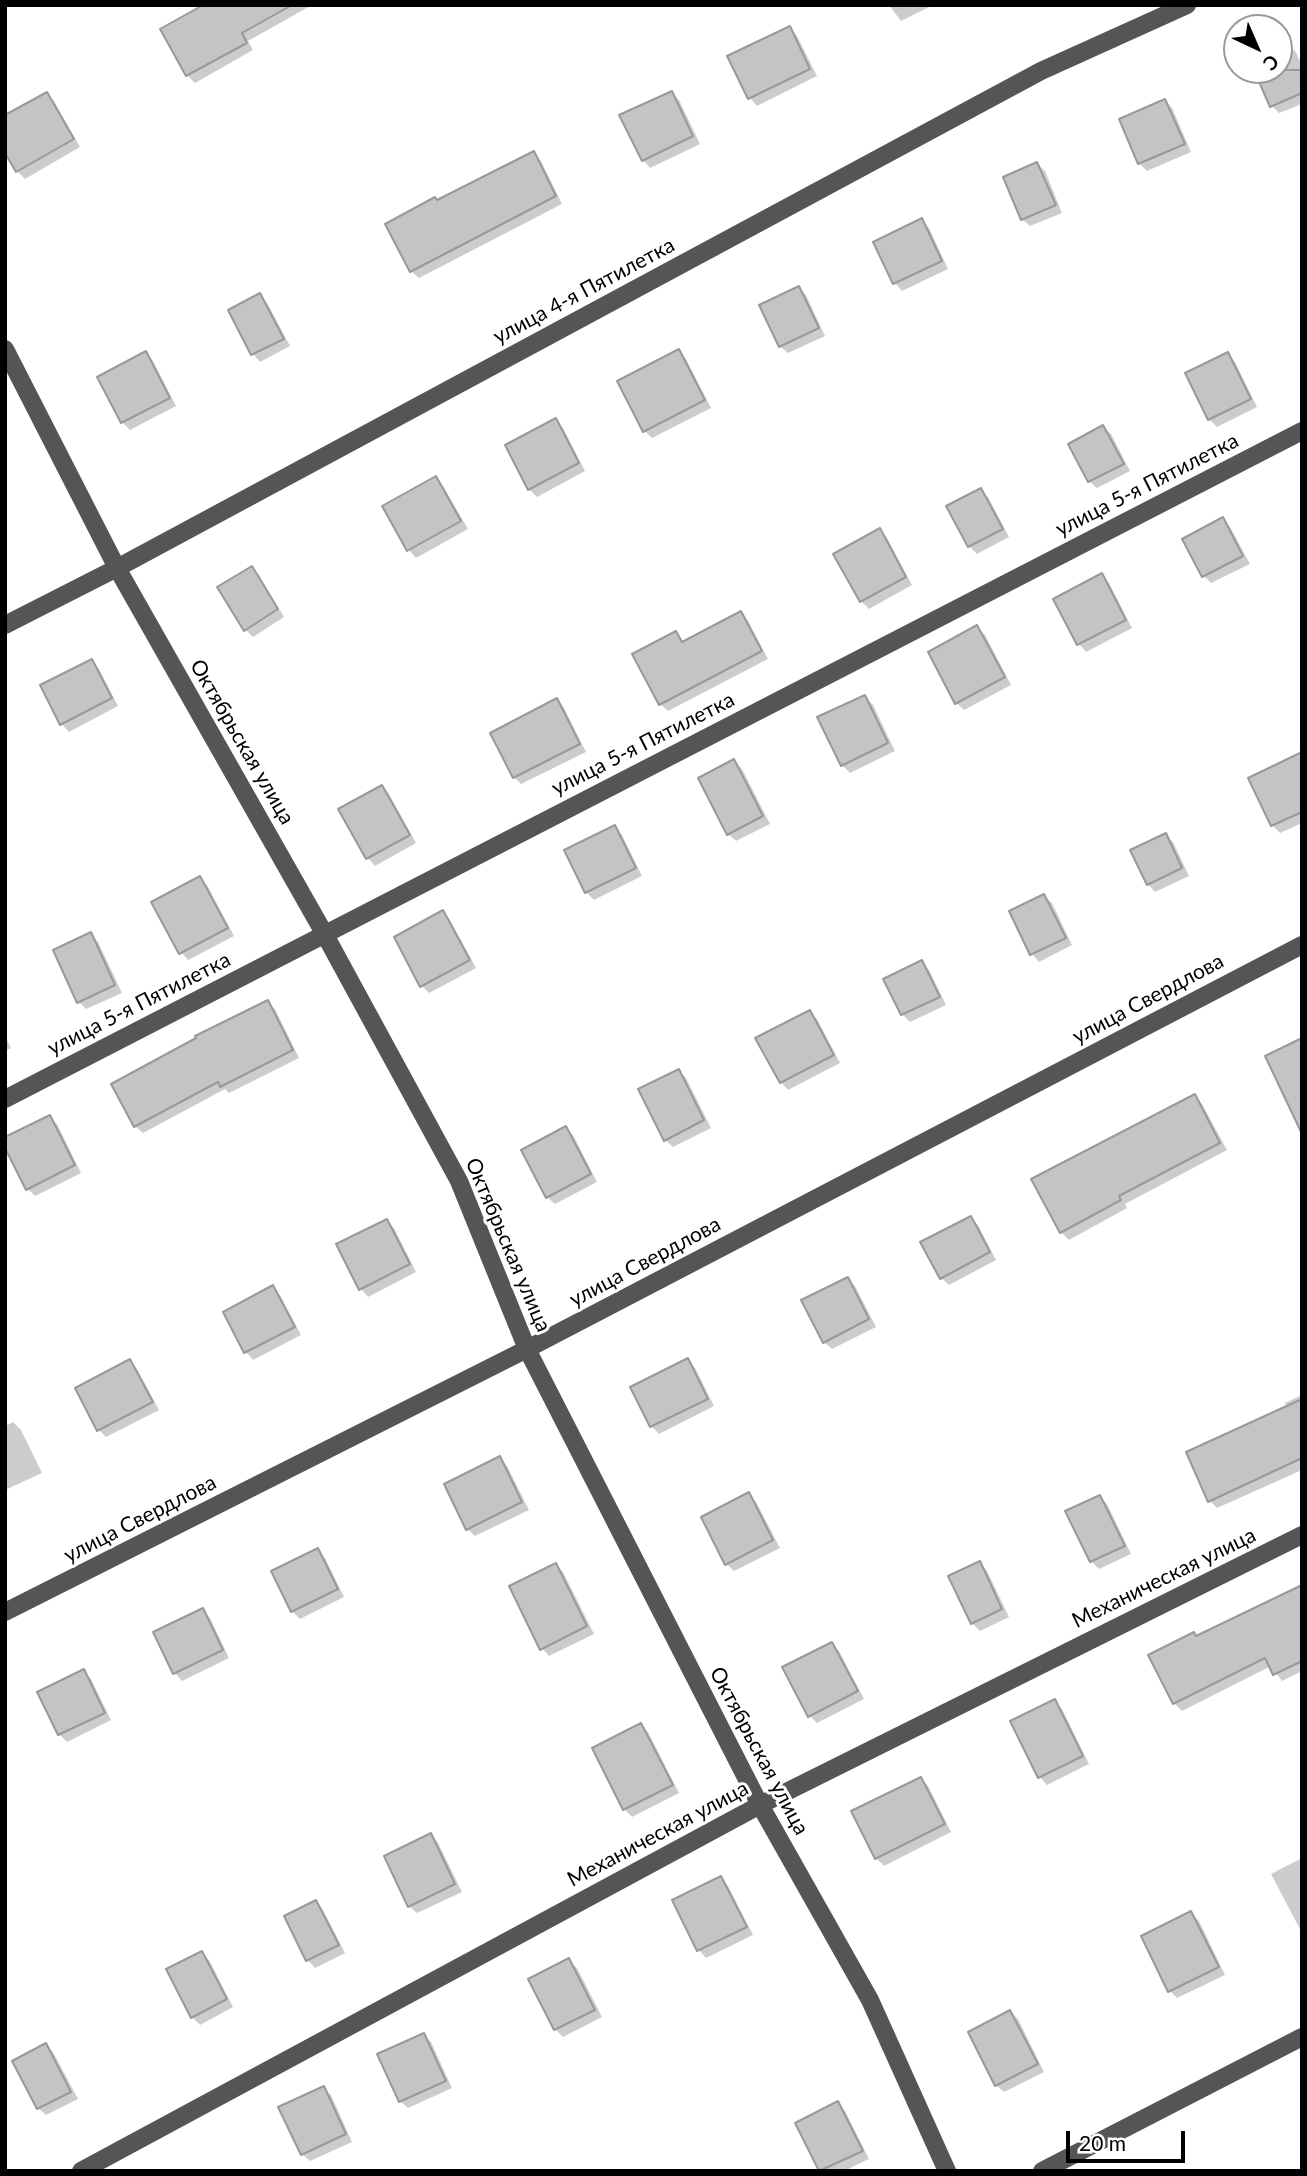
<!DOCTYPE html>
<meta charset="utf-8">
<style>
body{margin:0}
#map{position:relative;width:1307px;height:2176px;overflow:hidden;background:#fff;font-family:Lato,sans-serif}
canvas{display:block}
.frame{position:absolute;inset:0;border:7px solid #000;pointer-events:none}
.north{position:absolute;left:1223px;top:14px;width:70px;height:70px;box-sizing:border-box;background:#fff;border:2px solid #999;border-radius:50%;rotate:136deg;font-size:19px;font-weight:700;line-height:28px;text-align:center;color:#000}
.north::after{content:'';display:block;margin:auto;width:24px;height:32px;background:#000;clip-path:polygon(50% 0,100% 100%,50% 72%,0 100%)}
.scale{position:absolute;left:1066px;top:2131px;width:119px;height:32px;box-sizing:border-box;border:4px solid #000;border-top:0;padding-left:9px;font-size:21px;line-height:24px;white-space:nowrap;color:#000;-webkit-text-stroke:5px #fff;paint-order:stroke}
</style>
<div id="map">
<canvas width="1307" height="2176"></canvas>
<div class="frame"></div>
<div class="north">С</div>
<div class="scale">20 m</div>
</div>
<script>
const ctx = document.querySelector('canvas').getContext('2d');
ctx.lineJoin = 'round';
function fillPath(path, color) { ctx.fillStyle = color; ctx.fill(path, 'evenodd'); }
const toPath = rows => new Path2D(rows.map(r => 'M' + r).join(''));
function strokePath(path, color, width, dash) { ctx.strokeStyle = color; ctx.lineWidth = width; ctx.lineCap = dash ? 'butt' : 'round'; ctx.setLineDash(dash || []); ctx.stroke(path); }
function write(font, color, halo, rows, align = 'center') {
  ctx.font = font + ' Lato,sans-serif'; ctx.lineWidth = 6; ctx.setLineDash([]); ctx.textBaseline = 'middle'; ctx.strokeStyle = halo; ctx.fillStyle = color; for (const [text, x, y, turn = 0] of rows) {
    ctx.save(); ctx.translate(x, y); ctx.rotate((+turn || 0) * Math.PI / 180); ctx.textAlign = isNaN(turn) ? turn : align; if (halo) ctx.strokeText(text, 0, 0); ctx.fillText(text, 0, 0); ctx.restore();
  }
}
const shadow = toPath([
 [206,5,312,5,248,41,253,50,195,83,187,75],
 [889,5,933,5,901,21],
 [790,28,797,36,817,76,757,106,750,98,729,57],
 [1288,45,1296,52,1302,66,1302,104,1279,113,1272,106,1256,70,1279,70,1279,49],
 [671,93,679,100,700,144,650,168,643,160],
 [47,94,54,101,80,147,25,179,17,171],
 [1165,101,1172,108,1191,152,1147,171,1139,163],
 [534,153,541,161,562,204,419,278,411,271,438,202],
 [1037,164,1045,171,1062,213,1030,226,1022,219],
 [921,220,929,228,948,269,902,291,895,283],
 [798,288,806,295,825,336,788,353,780,346],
 [260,296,267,303,290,346,260,362,253,354,230,311],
 [679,351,686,359,711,408,652,438,645,431],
 [146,353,153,361,176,406,130,430,122,422],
 [1227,354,1235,362,1257,407,1217,427,1209,419],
 [555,421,563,428,585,471,537,497,529,489],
 [1103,427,1111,434,1130,471,1097,488,1089,481],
 [436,478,443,486,468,529,416,558,409,550,385,507],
 [981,490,988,497,1009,537,977,554,969,546],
 [1223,520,1230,527,1250,564,1211,583,1204,576],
 [880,530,887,538,912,585,869,609,861,601],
 [252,568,259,575,284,617,253,637,245,629],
 [1101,576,1109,583,1132,628,1086,652,1079,644,1055,600],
 [741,613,748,621,768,659,668,711,660,704,676,633,685,643],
 [977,627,985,635,1011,685,964,710,957,703],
 [91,661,99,669,118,706,69,732,62,724,42,686],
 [865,697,873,705,895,751,850,773,842,765],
 [557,700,564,708,586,752,521,784,514,777],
 [1302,754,1302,823,1280,833,1272,825,1250,779],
 [734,761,742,769,770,824,736,841,728,834],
 [381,787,389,794,416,843,375,866,368,858,340,810],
 [614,827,622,835,642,876,594,900,586,892],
 [1165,835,1173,842,1189,876,1155,892,1148,884],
 [200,878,207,885,234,936,188,960,181,952],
 [1044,896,1052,903,1072,945,1039,962,1032,954],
 [443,912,450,920,476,968,429,993,422,986],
 [90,935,98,942,122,993,86,1009,79,1002],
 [922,963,929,970,946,1005,910,1022,902,1014],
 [267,1002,275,1009,299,1058,229,1093,225,1089,143,1133,135,1126],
 [810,1012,817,1019,840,1063,788,1090,781,1082],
 [5,1036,11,1048,5,1051],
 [679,1071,686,1078,711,1128,673,1147,665,1140],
 [1195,1096,1202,1104,1227,1150,1125,1204,1127,1208,1069,1240,1061,1232],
 [49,1117,57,1124,81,1173,35,1196,28,1189],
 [565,1128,573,1135,597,1182,555,1204,547,1197],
 [970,1218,978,1225,996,1260,949,1285,941,1278],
 [386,1221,394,1228,416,1272,368,1297,361,1289],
 [847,1279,855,1286,876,1327,832,1349,824,1342],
 [273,1288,280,1295,301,1335,253,1360,246,1352,225,1313],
 [688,1360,695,1368,714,1406,659,1434,651,1426],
 [130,1361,137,1369,159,1410,106,1437,99,1430],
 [1302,1395,1302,1470,1217,1508,1210,1501,1287,1408,1285,1403],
 [13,1422,21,1430,42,1473,5,1490,5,1426],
 [500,1458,507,1466,529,1510,475,1536,467,1529],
 [748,1494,756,1502,780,1548,734,1571,727,1564],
 [1100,1497,1107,1504,1131,1554,1099,1569,1091,1561],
 [318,1551,325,1558,344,1597,300,1619,292,1611],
 [980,1563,987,1571,1009,1617,980,1631,972,1623],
 [556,1565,563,1572,594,1634,549,1656,542,1648],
 [1302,1587,1302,1671,1282,1681,1271,1666,1182,1711,1174,1703,1197,1638],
 [203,1610,210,1618,229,1658,182,1681,175,1673,156,1633],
 [831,1644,839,1651,864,1699,817,1723,810,1716],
 [84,1671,91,1679,111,1720,67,1742,59,1734],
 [1054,1701,1062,1709,1089,1764,1047,1785,1040,1777,1012,1722],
 [641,1725,648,1732,679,1793,632,1817,624,1809],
 [921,1779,928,1786,951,1832,884,1866,876,1858],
 [431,1835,438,1843,462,1892,417,1913,409,1906],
 [1302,1858,1302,1933,1271,1874],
 [721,1878,728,1886,753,1935,706,1958,699,1950,675,1901],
 [316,1902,323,1910,345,1953,315,1968,308,1960],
 [1191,1913,1199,1921,1225,1975,1177,1998,1170,1991],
 [202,1953,209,1960,233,2007,200,2025,192,2017],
 [569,1961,577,1968,602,2017,563,2037,555,2029],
 [1010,2012,1018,2019,1044,2072,1004,2092,996,2085],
 [424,2035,431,2042,452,2088,408,2108,400,2101],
 [46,2045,53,2052,78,2099,46,2115,38,2108],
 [323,2088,331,2095,352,2142,310,2161,302,2154],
 [838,2103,845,2111,869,2159,844,2171,820,2171,797,2123]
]);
const building = toPath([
 [203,5,292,5,242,33,247,43,186,76,160,29,203,5],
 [790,26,810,69,748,99,727,56,790,26],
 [1254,70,1302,70,1302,93,1270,107,1254,70],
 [672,91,693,136,642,161,619,115,672,91],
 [47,92,74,139,16,172,5,153,5,115,47,92],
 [1165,99,1185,144,1138,164,1119,119,1165,99],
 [534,151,556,196,410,272,385,224,435,197,437,200,534,151],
 [1037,162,1056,205,1021,220,1003,177,1037,162],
 [922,218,942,261,893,284,873,242,922,218],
 [799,286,819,328,779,347,759,305,799,286],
 [260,293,284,339,251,355,228,310,260,293],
 [679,349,705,400,643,432,617,381,679,349],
 [146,351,170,398,121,423,97,377,146,351],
 [1228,352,1251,399,1208,420,1185,373,1228,352],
 [556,418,579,463,528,490,505,445,556,418],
 [1103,425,1124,464,1088,482,1068,444,1103,425],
 [436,476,461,521,407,551,382,506,436,476],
 [981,488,1003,529,968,547,946,506,981,488],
 [1223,517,1243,556,1202,577,1182,539,1223,517],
 [880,528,906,577,860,602,833,554,880,528],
 [252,566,278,609,244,631,217,587,252,566],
 [1102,573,1126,620,1077,645,1053,599,1102,573],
 [741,611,762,651,659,705,632,654,676,631,682,642,741,611],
 [977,625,1005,677,955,704,928,652,977,625],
 [92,659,112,698,60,725,40,685,92,659],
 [865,695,888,743,841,766,817,717,865,695],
 [557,698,580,744,513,778,490,733,557,698],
 [1302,752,1302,812,1271,826,1248,778,1302,752],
 [734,759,763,816,727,835,698,778,734,759],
 [382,785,410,835,366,859,338,809,382,785],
 [615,825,636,868,585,893,564,850,615,825],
 [1166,833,1182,868,1147,885,1130,850,1166,833],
 [200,876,228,928,179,954,151,902,200,876],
 [1044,894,1066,938,1030,955,1009,911,1044,894],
 [443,910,470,960,420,987,394,937,443,910],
 [91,932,115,985,77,1003,53,950,91,932],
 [922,960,940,997,901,1015,883,979,922,960],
 [268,1000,293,1050,220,1087,218,1082,134,1127,111,1084,196,1038,195,1036,268,1000],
 [810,1010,834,1055,780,1083,755,1038,810,1010],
 [1302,1038,1302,1134,1265,1056,1302,1038],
 [679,1069,704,1120,664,1141,638,1089,679,1069],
 [1195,1094,1220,1143,1119,1196,1121,1200,1060,1233,1031,1179,1195,1094],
 [50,1115,75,1165,26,1190,5,1148,5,1137,50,1115],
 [566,1126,591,1174,546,1198,521,1150,566,1126],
 [971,1216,990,1252,940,1279,920,1242,971,1216],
 [387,1219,410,1264,359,1290,336,1244,387,1219],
 [848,1277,869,1319,823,1343,801,1300,848,1277],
 [273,1285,295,1327,244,1353,223,1312,273,1285],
 [688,1358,708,1399,650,1427,630,1387,688,1358],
 [130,1359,153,1402,97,1431,75,1388,130,1359],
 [1302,1399,1302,1458,1208,1502,1186,1452,1302,1399],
 [500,1456,522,1502,466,1530,444,1484,500,1456],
 [749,1492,773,1540,725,1565,701,1517,749,1492],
 [1100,1495,1125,1546,1090,1562,1065,1511,1100,1495],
 [318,1548,338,1589,291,1612,271,1571,318,1548],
 [980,1561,1002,1609,971,1624,948,1576,980,1561],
 [556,1563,587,1626,540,1650,509,1586,556,1563],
 [1302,1585,1302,1661,1273,1675,1265,1658,1173,1704,1148,1655,1194,1632,1196,1636,1302,1585],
 [203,1608,223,1650,173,1674,153,1632,203,1608],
 [832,1642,858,1691,808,1717,782,1667,832,1642],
 [84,1669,105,1713,58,1735,37,1692,84,1669],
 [1055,1699,1083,1756,1038,1778,1010,1721,1055,1699],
 [641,1723,673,1785,623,1810,592,1748,641,1723],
 [921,1777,945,1824,875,1859,851,1811,921,1777],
 [431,1833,455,1884,408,1907,384,1856,431,1833],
 [721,1876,747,1927,697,1951,672,1900,721,1876],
 [316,1900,339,1945,306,1961,284,1916,316,1900],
 [1191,1911,1219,1967,1168,1992,1141,1936,1191,1911],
 [202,1951,227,1999,191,2018,166,1969,202,1951],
 [569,1958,595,2010,554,2030,528,1979,569,1958],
 [1010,2010,1038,2064,995,2086,968,2032,1010,2010],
 [424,2033,446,2081,399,2102,377,2054,424,2033],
 [46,2043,71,2092,37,2109,12,2061,46,2043],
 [324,2086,346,2134,301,2155,278,2107,324,2086],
 [838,2101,863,2151,819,2171,795,2123,838,2101]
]);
const minor = toPath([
 [5,349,117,568,324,933,459,1181,527,1349,760,1805,870,2000,947,2171],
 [5,625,117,568,1041,71,1187,5],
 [5,1099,1302,431],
 [5,1612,527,1349,1302,945],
 [81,2171,760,1805,1302,1535],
 [1042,2171,1302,2037]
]);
const streetNames = [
 ["улица 4-я Пятилетка",584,291,-28],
 ["улица 5-я Пятилетка",1147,485,-27],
 ["Октябрьская улица",242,742,60],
 ["улица 5-я Пятилетка",643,744,-27],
 ["улица Свердлова",1148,999,-28],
 ["улица 5-я Пятилетка",139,1004,-27],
 ["Октябрьская улица",508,1245,67],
 ["улица Свердлова",645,1262,-28],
 ["улица Свердлова",140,1519,-27],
 ["Механическая улица",1164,1578,-26],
 ["Октябрьская улица",759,1751,62],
 ["Механическая улица",658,1834,-28]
];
fillPath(shadow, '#0003');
fillPath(building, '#c4c4c4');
strokePath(building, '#999', 2);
strokePath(minor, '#555', 18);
write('21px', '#000', '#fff', streetNames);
</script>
